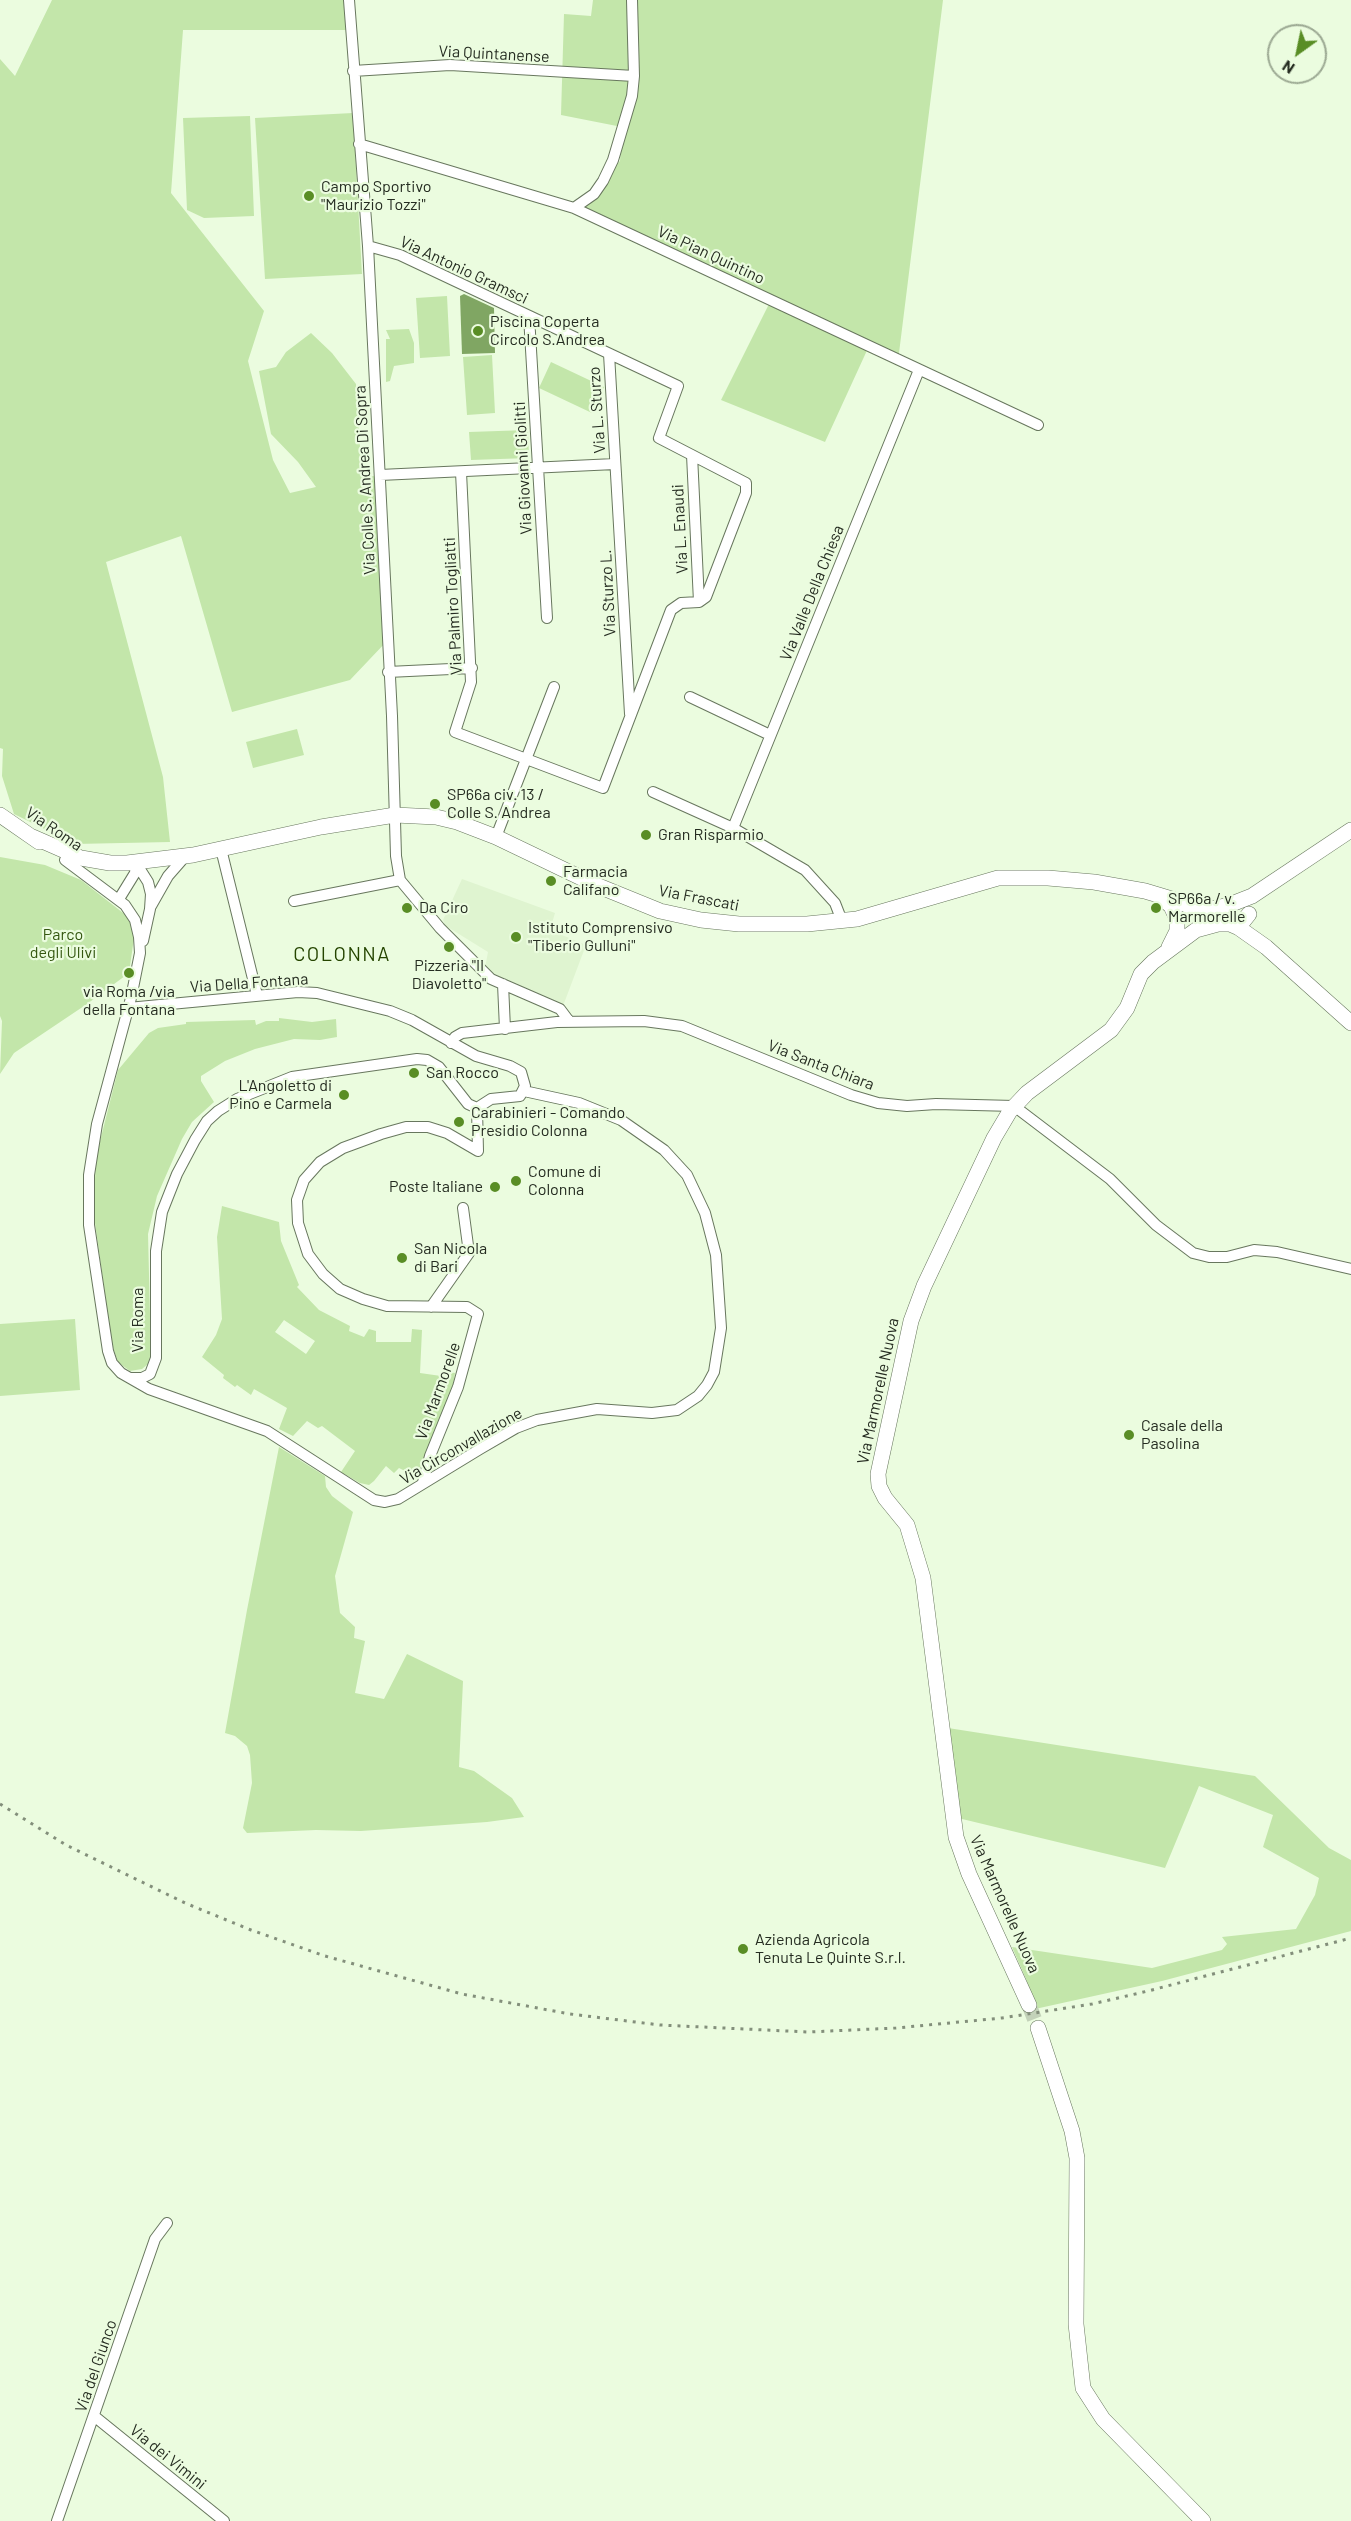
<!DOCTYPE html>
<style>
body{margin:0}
#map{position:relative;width:1351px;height:2521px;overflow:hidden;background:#ebfcdf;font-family:Barlow,sans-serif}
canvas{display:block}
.north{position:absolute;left:1267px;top:24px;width:60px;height:60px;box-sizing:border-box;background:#ebfcdf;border:2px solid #9ca993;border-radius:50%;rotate:213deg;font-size:16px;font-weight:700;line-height:24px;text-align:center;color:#252c21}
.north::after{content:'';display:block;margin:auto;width:21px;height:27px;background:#598d25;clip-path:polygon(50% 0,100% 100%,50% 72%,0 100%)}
</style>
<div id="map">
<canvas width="1351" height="2521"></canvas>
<div class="north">N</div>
</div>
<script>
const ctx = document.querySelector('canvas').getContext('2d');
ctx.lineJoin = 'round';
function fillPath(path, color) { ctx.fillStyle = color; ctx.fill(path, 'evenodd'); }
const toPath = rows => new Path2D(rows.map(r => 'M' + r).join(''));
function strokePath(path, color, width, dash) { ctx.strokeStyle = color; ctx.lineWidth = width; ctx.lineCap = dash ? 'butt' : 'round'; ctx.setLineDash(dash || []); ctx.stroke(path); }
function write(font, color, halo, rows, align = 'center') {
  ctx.font = font + ' Barlow,sans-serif'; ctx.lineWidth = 4.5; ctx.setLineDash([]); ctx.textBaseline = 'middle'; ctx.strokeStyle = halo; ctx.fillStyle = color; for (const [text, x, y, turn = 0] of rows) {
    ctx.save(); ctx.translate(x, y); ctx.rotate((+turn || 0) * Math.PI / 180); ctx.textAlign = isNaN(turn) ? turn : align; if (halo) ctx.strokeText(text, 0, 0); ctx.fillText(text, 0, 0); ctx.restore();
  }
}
const built = toPath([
 [462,879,555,913,550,930,586,945,563,1006,494,976,485,968,488,952,446,926,443,920]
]);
const green = toPath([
 [52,0,349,0,351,30,183,30,171,193,264,311,248,361,273,460,290,493,316,487,298,462,271,434,259,371,276,367,286,352,311,333,332,353,356,384,362,478,380,475,387,641,350,680,232,712,181,536,106,562,163,777,170,842,75,844,14,814,2,776,3,749,0,748,0,59,15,76],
 [593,0,943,0,898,361,869,346,825,442,721,400,771,300,574,208,620,161,622,127,561,115,564,14,591,16],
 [353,113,362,274,265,279,255,118],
 [250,116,254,216,204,218,187,210,183,118],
 [447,296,450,356,420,358,416,298],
 [409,329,414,343,414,363,394,366,390,381,386,382,386,339,390,339,386,330],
 [492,355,495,413,467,415,463,357],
 [551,362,604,387,592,413,539,388],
 [528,430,529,458,471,460,469,432],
 [297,729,304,755,253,768,246,742],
 [0,857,45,865,81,880,127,916,135,931,129,973,87,1004,14,1053,0,1074,2,1021,0,1016],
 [279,1018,312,1022,336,1019,337,1037,320,1040,294,1039,255,1049,225,1061,201,1076,201,1081,214,1102,192,1122,182,1139,157,1196,148,1234,151,1355,148,1364,142,1369,130,1371,118,1362,112,1344,95,1223,94,1200,96,1157,118,1070,149,1033,158,1028,186,1024,186,1022,255,1020,256,1025,266,1021,279,1021],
 [222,1206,279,1222,281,1241,299,1285,297,1287,319,1310,350,1326,349,1331,364,1337,369,1329,376,1331,376,1342,411,1342,412,1329,422,1330,420,1373,448,1377,449,1372,455,1373,453,1386,423,1462,415,1476,399,1468,394,1473,386,1466,374,1481,369,1485,360,1483,341,1472,355,1451,322,1426,318,1428,307,1421,293,1436,279,1429,287,1408,254,1389,251,1395,237,1385,235,1387,223,1378,224,1375,202,1357,216,1335,222,1319,217,1237],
 [284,1320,315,1341,306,1354,275,1332],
 [75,1319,80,1390,0,1396,0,1324],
 [279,1447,325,1476,326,1487,332,1496,353,1512,335,1576,340,1613,355,1627,354,1638,365,1641,355,1693,384,1699,407,1654,463,1681,459,1767,474,1771,512,1798,524,1817,487,1822,361,1831,316,1830,247,1833,243,1828,252,1783,250,1755,247,1746,235,1736,225,1733,247,1610],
 [948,1728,1255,1776,1329,1848,1351,1860,1351,1931,1162,1981,1035,2009,1026,1979,1012,1947,1152,1968,1222,1950,1227,1944,1222,1937,1296,1929,1315,1895,1319,1878,1263,1847,1273,1815,1199,1786,1165,1868,958,1818]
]);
const water = toPath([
 [464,294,494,308,495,353,462,354,460,296]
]);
const secondaryTunnel = toPath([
 [1029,2005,1038,2028]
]);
const street = toPath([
 [349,0,368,246,392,716,396,856,400,880,440,928,491,979,560,1009,569,1021],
 [353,71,450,65,634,76],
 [359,144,574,208,1038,425],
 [574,208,594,194,603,181,613,160,632,96,634,76,632,0],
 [368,246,400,255,678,386,659,438,746,483,746,493,706,597,699,602,681,603,671,610,603,788,455,732,471,682,461,472],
 [529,316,547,618],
 [609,354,630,714],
 [692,455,699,602],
 [380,475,615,464],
 [388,672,472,668],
 [690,697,770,735],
 [653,792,733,828,805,870,835,903,842,921],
 [733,828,919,370],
 [496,837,554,687],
 [221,849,257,995],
 [65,860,125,905,135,920,139,937,140,953,131,998,97,1124,89,1175,89,1225,108,1351,112,1363,121,1373,149,1389,267,1431,374,1500,385,1502,398,1499,480,1449,516,1428,537,1420,597,1409,652,1413,677,1410,698,1396,707,1385,714,1372,721,1328,716,1255,705,1213,687,1175,664,1150,621,1120,579,1103,524,1091],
 [136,863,148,882,151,894,150,909,143,941],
 [119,899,135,873,136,863],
 [294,901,400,880],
 [151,906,168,876,182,860],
 [503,984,505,1029],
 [128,1008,298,992,317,993,390,1011,412,1020,476,1056,510,1066,521,1072,525,1086,520,1096,491,1099,477,1108],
 [451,1043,455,1037,462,1033,557,1022,644,1021,682,1026,851,1095,878,1103,907,1106,936,1104,1014,1106,1110,1179,1156,1225,1193,1253,1209,1257,1227,1257,1254,1250,1277,1252,1351,1269],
 [477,1108,478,1151],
 [431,1307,469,1253,463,1208],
 [132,1378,142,1378,150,1374,156,1358,156,1251,162,1212,177,1174,195,1140,207,1121,218,1111,237,1099,292,1077,417,1059,427,1060,439,1067,468,1104,477,1108],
 [423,1482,430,1456,458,1387,478,1314,467,1307,387,1306,363,1299,340,1289,323,1274,308,1254,298,1223,297,1200,304,1180,320,1162,343,1148,381,1134,406,1127,428,1127,447,1133,478,1151],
 [94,2416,224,2521],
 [57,2521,155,2239,167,2223]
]);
const secondary = toPath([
 [0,815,39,842],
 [33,837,81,858,110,863,127,863,193,855,321,827,395,815,436,817,457,822,496,837,596,885,660,911,701,920,739,924,807,924,857,919,998,878,1048,878,1094,882,1145,891,1175,900,1239,928,1266,947,1351,1023],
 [1159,896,1171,906,1177,919,1177,931,1169,947],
 [1202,911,1229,905,1252,896,1351,830],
 [1029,2005,969,1874,956,1837,923,1578,907,1525,885,1498,879,1486,878,1474,911,1321,924,1286,994,1138,1010,1111,1027,1093,1111,1030,1127,1008,1141,974,1153,962,1196,930,1218,924,1241,924,1249,914],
 [1038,2028,1072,2131,1077,2158,1076,2324,1083,2388,1103,2419,1203,2521]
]);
const rail = toPath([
 [0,1804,66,1845,185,1903,251,1930,325,1956,462,1994,570,2014,660,2025,808,2032,896,2028,1002,2018,1092,2004,1148,1991,1351,1938]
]);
const markers = [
 [309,196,6,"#598d25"],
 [478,331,6,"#598d25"],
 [435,804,6,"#598d25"],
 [646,835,6,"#598d25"],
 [551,881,6,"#598d25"],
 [407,908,6,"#598d25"],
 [1156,908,6,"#598d25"],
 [516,937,6,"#598d25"],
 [449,947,6,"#598d25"],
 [129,973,6,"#598d25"],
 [414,1073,6,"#598d25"],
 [344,1095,6,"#598d25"],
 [459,1122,6,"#598d25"],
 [516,1181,6,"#598d25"],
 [495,1187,6,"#598d25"],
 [402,1258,6,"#598d25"],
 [1129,1435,6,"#598d25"],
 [743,1949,6,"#598d25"]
];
const streetNames = [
 ["Via Quintanense",494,54,3],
 ["Via Pian Quintino",711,255,25],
 ["Via Antonio Gramsci",464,270,25],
 ["Via L. Sturzo",597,410,-94],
 ["Via Giovanni Giolitti",523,468,-93],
 ["Via Colle S. Andrea Di Sopra",365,480,-93],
 ["Via L. Enaudi",680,529,-93],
 ["Via Sturzo L.",608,593,-93],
 ["Via Valle Della Chiesa",812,593,-68],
 ["Via Palmiro Togliatti",453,606,-93],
 ["Via Roma",54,829,34],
 ["Via Frascati",699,898,11],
 ["Via Della Fontana",249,983,-4],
 ["Via Santa Chiara",821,1065,21],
 ["Via Roma",138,1320,-90],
 ["Via Marmorelle",438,1391,-70],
 ["Via Marmorelle Nuova",878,1391,-78],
 ["Via Circonvallazione",461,1446,-30],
 ["Via Marmorelle Nuova",1005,1904,66],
 ["Via del Giunco",96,2366,-71],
 ["Via dei Vimini",168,2457,39]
];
const poiNames = [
 ["Campo Sportivo",321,187],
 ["\"Maurizio Tozzi\"",321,205],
 ["Piscina Coperta",490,322],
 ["Circolo S.Andrea",490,340],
 ["SP66a civ. 13 /",447,795],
 ["Colle S. Andrea",447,813],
 ["Gran Risparmio",658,835],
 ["Farmacia",563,872],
 ["Califano",563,890],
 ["SP66a / v.",1168,899],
 ["Marmorelle",1168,917],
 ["Da Ciro",419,908],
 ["Istituto Comprensivo",528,928],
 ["\"Tiberio Gulluni\"",528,946],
 ["Pizzeria \"Il",449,966,"center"],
 ["Diavoletto\"",449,984,"center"],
 ["via Roma /via",129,992,"center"],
 ["della Fontana",129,1010,"center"],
 ["San Rocco",426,1073],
 ["L'Angoletto di",332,1086,"right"],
 ["Pino e Carmela",332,1104,"right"],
 ["Carabinieri - Comando",471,1113],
 ["Presidio Colonna",471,1131],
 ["Comune di",528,1172],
 ["Colonna",528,1190],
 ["Poste Italiane",483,1187,"right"],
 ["San Nicola",414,1249],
 ["di Bari",414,1267],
 ["Casale della",1141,1426],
 ["Pasolina",1141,1444],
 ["Azienda Agricola",755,1940],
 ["Tenuta Le Quinte S.r.l.",755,1958]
];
const parkNames = [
 ["Parco",63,935],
 ["degli Ulivi",63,953]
];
const quarterNames = [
 ["COLONNA",342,954]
];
fillPath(built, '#dff4d0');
fillPath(green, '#c3e6aa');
fillPath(water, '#80a663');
strokePath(secondaryTunnel, '#c3d2b9', 15, [15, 8]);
strokePath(street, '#68775e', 12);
strokePath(secondary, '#68775e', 16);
strokePath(street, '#fff', 10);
strokePath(secondary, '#fff', 15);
strokePath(rail, '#838f7b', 3, [3, 6]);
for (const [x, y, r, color] of markers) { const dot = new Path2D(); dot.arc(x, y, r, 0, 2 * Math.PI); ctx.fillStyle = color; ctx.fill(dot); strokePath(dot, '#ebfcdf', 2); }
write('16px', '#252c21', '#ebfcdf', streetNames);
write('16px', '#252c21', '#ebfcdf', poiNames, 'left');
write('16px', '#345710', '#ebfcdf', parkNames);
ctx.letterSpacing = '1.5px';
write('20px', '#254500', '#ebfcdf', quarterNames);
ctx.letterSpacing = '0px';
</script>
